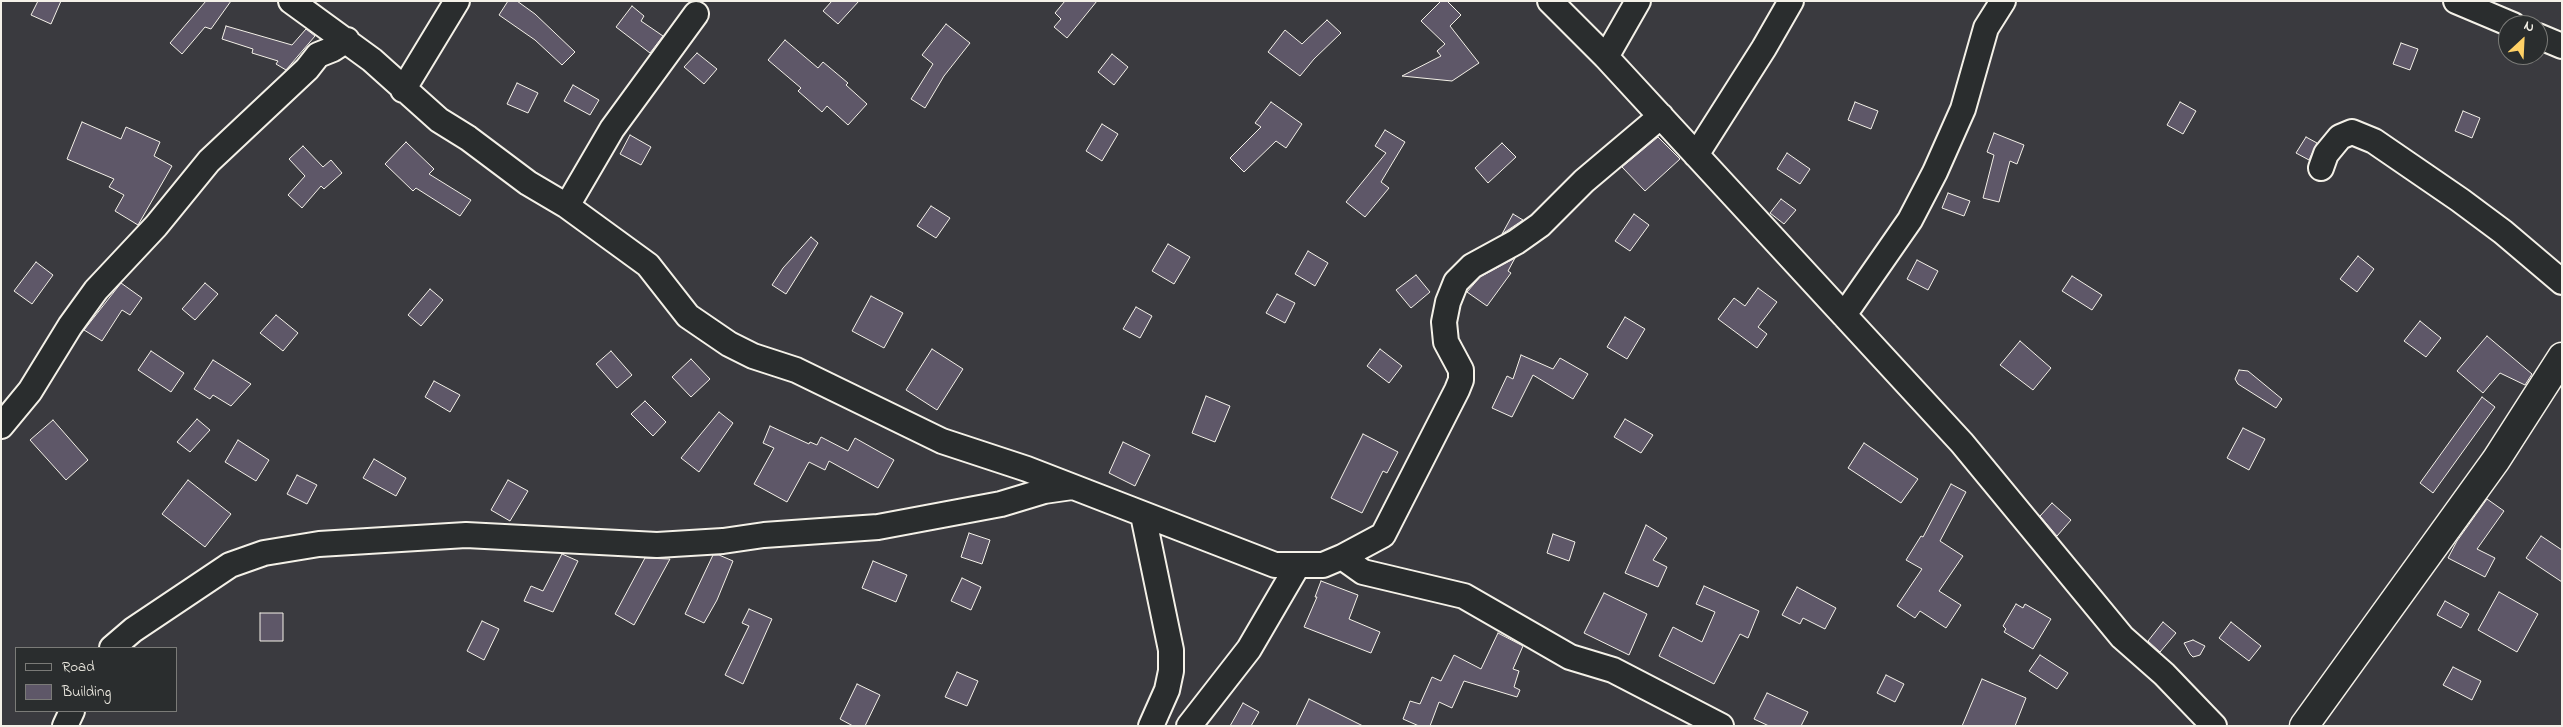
<!DOCTYPE html>
<style>
body{margin:0}
#map{position:relative;width:2563px;height:727px;overflow:hidden;background:#3a3a3f;font-family:"Indie Flower",sans-serif}
canvas{display:block}
.frame{position:absolute;inset:0;border:2px solid #f4f1e8;pointer-events:none}
.legend{position:absolute;left:15px;top:647px;width:162px;height:65px;box-sizing:border-box;background:#2a2d2e;border:1px solid #7b7b78;margin:0;padding:6px 9px;list-style:none;font-size:15px;color:#f4f1e8}
.legend li{display:flex;align-items:center;gap:10px;height:25px}
.legend b{width:25px;border:1px solid #7b7b78}
.north{position:absolute;left:2498px;top:15px;width:50px;height:50px;box-sizing:border-box;background:#2a2d2e;border:1px solid #7b7b78;border-radius:50%;rotate:25deg;font-size:14px;font-weight:700;line-height:20px;text-align:center;color:#f4f1e8}
.north::after{content:'';display:block;margin:auto;width:18px;height:22px;background:#ffd166;clip-path:polygon(50% 0,100% 100%,50% 72%,0 100%)}
</style>
<div id="map">
<canvas width="2563" height="727"></canvas>
<div class="frame"></div>
<ul class="legend">
<li><b style="height:6px;background:#2a2d2e"></b>Road</li>
<li><b style="height:14px;background:#5e5768"></b>Building</li>
</ul>
<div class="north">N</div>
</div>
<script>
const ctx = document.querySelector('canvas').getContext('2d');
ctx.lineJoin = 'round';
function fillPath(path, color) { ctx.fillStyle = color; ctx.fill(path, 'evenodd'); }
const toPath = rows => new Path2D(rows.map(r => 'M' + r).join(''));
function strokePath(path, color, width, dash) { ctx.strokeStyle = color; ctx.lineWidth = width; ctx.lineCap = dash ? 'butt' : 'round'; ctx.setLineDash(dash || []); ctx.stroke(path); }
const building = toPath([
 [38,1,61,1,51,24,31,15,38,1],
 [206,1,231,1,211,29,205,27,182,54,170,43,206,1],
 [508,1,517,1,535,14,575,52,562,65,535,40,499,15,508,1],
 [832,1,859,1,838,24,823,11,832,1],
 [1065,1,1097,1,1067,38,1054,27,1061,19,1055,13,1065,1],
 [1441,1,1447,1,1461,15,1450,26,1479,63,1452,81,1402,76,1441,56,1437,51,1445,44,1421,21,1441,1],
 [632,6,644,16,641,21,663,36,650,53,616,27,632,6],
 [1327,20,1341,33,1314,59,1300,76,1268,52,1285,30,1302,44,1327,20],
 [946,24,970,43,944,76,925,108,911,99,933,64,922,55,946,24],
 [226,26,292,45,306,29,315,36,286,70,276,64,278,61,252,53,253,49,222,39,226,26],
 [785,40,818,68,823,62,848,83,846,85,867,104,848,125,827,106,822,112,798,91,801,88,768,60,785,40],
 [2401,43,2418,49,2410,70,2393,64,2401,43],
 [697,53,717,69,704,84,684,67,697,53],
 [1112,54,1128,67,1114,85,1098,72,1112,54],
 [517,83,538,93,528,113,507,104,517,83],
 [573,85,599,100,590,115,564,101,573,85],
 [1271,102,1302,124,1286,148,1276,141,1244,172,1230,158,1261,127,1255,123,1271,102],
 [1855,102,1878,111,1871,129,1848,120,1855,102],
 [2180,102,2196,111,2183,134,2167,125,2180,102],
 [2463,111,2480,118,2472,138,2455,131,2463,111],
 [82,122,121,139,126,127,160,142,154,156,172,166,138,225,115,211,124,195,109,187,114,179,67,159,82,122],
 [1102,124,1118,134,1102,161,1086,151,1102,124],
 [1385,130,1405,142,1381,182,1389,188,1365,217,1346,202,1386,153,1375,146,1385,130],
 [1994,133,2024,145,2017,164,2010,161,1999,202,1983,198,1994,155,1987,152,1994,133],
 [630,135,651,147,641,165,620,154,630,135],
 [1658,137,1680,159,1645,191,1622,167,1658,137],
 [2306,137,2317,143,2309,160,2296,153,2306,137],
 [406,142,434,169,429,174,471,200,460,216,416,188,413,191,385,164,406,142],
 [1502,143,1516,157,1488,183,1475,168,1502,143],
 [303,146,323,167,331,160,342,173,324,189,321,186,302,208,288,195,305,176,289,159,303,146],
 [1787,153,1810,169,1800,184,1777,169,1787,153],
 [1948,193,1970,201,1964,216,1942,208,1948,193],
 [1781,199,1796,210,1784,224,1770,213,1781,199],
 [931,206,950,218,936,238,917,226,931,206],
 [1513,214,1523,220,1502,234,1513,214],
 [1634,214,1649,225,1630,251,1615,241,1634,214],
 [811,237,818,243,786,294,772,285,783,268,811,237],
 [1168,244,1190,257,1174,284,1152,271,1168,244],
 [1308,251,1328,263,1315,286,1295,274,1308,251],
 [2358,256,2374,269,2357,292,2340,279,2358,256],
 [1515,258,1508,271,1511,273,1487,306,1467,292,1480,277,1515,258],
 [1917,260,1938,271,1928,290,1907,279,1917,260],
 [36,262,53,275,32,304,14,291,36,262],
 [1416,275,1430,292,1411,308,1396,290,1416,275],
 [2072,276,2102,295,2092,310,2062,291,2072,276],
 [121,283,142,298,130,315,122,310,102,341,84,330,121,283],
 [205,283,218,294,195,320,182,309,205,283],
 [1758,288,1777,302,1758,327,1767,334,1757,348,1718,319,1734,298,1745,306,1758,288],
 [430,289,443,300,421,326,408,315,430,289],
 [1277,294,1295,303,1285,323,1266,313,1277,294],
 [871,296,903,313,884,348,852,331,871,296],
 [1136,307,1152,316,1140,338,1123,329,1136,307],
 [276,315,298,333,283,351,260,333,276,315],
 [1625,317,1645,329,1627,359,1607,347,1625,317],
 [2420,321,2441,338,2426,357,2404,341,2420,321],
 [2487,336,2532,374,2525,385,2500,373,2483,393,2457,371,2487,336],
 [2020,341,2051,368,2033,390,2000,365,2020,341],
 [932,349,963,369,937,410,906,390,932,349],
 [1380,349,1402,366,1389,383,1367,366,1380,349],
 [151,351,184,373,171,392,138,370,151,351],
 [611,351,632,375,617,388,596,364,611,351],
 [1521,355,1553,369,1560,358,1588,374,1573,399,1533,375,1512,417,1492,408,1507,376,1513,379,1521,355],
 [691,359,710,379,691,397,672,377,691,359],
 [213,360,251,384,231,406,213,395,210,399,194,389,213,360],
 [2239,370,2248,371,2282,399,2276,408,2238,384,2235,379,2239,370],
 [434,381,460,395,450,412,425,397,434,381],
 [1206,396,1230,406,1215,442,1192,433,1206,396],
 [2482,397,2495,407,2433,493,2420,483,2482,397],
 [645,401,666,422,653,436,631,414,645,401],
 [719,412,733,423,699,472,681,458,719,412],
 [197,419,210,430,190,452,177,442,197,419],
 [1625,419,1653,435,1641,453,1614,437,1625,419],
 [53,420,88,460,66,480,30,440,53,420],
 [770,426,809,444,810,442,817,445,821,437,848,451,855,438,894,460,878,488,829,461,825,470,809,462,787,502,754,484,774,448,763,443,770,426],
 [2243,428,2265,439,2249,470,2227,458,2243,428],
 [1363,434,1398,452,1387,473,1383,471,1362,513,1331,498,1363,434],
 [238,440,269,460,256,481,225,462,238,440],
 [1123,442,1150,455,1135,486,1109,473,1123,442],
 [1864,443,1918,479,1901,503,1848,468,1864,443],
 [374,459,406,478,396,496,363,478,374,459],
 [297,475,317,485,307,504,287,494,297,475],
 [188,480,231,514,205,547,162,514,188,480],
 [508,480,528,491,510,521,491,510,508,480],
 [1951,484,1966,492,1940,541,1963,556,1939,591,1961,605,1946,628,1920,611,1915,618,1897,606,1922,569,1906,560,1921,536,1923,537,1951,484],
 [2487,499,2504,511,2477,549,2495,558,2485,577,2448,558,2457,541,2487,499],
 [2052,503,2071,520,2057,536,2040,516,2052,503],
 [1646,525,1667,538,1653,560,1667,567,1658,587,1625,573,1646,525],
 [969,533,990,540,982,564,961,557,969,533],
 [1553,534,1575,542,1569,561,1547,553,1553,534],
 [2541,536,2562,550,2562,582,2526,558,2541,536],
 [562,554,578,561,553,612,524,601,531,586,543,591,562,554],
 [713,555,719,555,733,561,717,600,704,623,685,614,713,555],
 [645,558,670,559,634,625,615,614,645,558],
 [873,561,907,575,896,602,862,588,873,561],
 [962,578,981,587,971,610,951,601,962,578],
 [1321,581,1358,595,1349,619,1380,632,1371,653,1304,627,1317,597,1315,597,1321,581],
 [1704,586,1759,611,1748,638,1740,634,1714,684,1659,656,1673,627,1702,642,1715,612,1696,604,1704,586],
 [1797,587,1836,608,1825,629,1803,618,1800,624,1782,615,1797,587],
 [2499,592,2538,614,2517,652,2478,630,2499,592],
 [1604,593,1647,614,1629,655,1584,633,1604,593],
 [2445,601,2469,614,2461,628,2437,615,2445,601],
 [2016,604,2023,608,2025,604,2051,619,2033,649,2004,632,2006,629,2003,626,2016,604],
 [749,609,772,619,743,684,725,675,749,626,742,623,749,609],
 [260,613,283,613,283,641,260,641,260,613],
 [482,621,499,629,484,660,467,651,482,621],
 [2163,622,2176,633,2160,652,2148,641,2163,622],
 [2231,622,2261,646,2249,661,2219,638,2231,622],
 [1498,633,1523,646,1513,669,1519,671,1514,687,1520,690,1517,697,1464,681,1452,708,1439,702,1430,726,1419,726,1403,719,1410,701,1420,704,1432,677,1441,681,1454,655,1481,669,1498,633],
 [2193,640,2205,646,2200,655,2193,657,2190,654,2184,643,2193,640],
 [2040,655,2068,673,2057,689,2029,671,2040,655],
 [2453,667,2481,681,2472,700,2443,685,2453,667],
 [957,672,978,681,967,706,945,697,957,672],
 [1886,675,1904,684,1895,702,1877,693,1886,675],
 [1982,679,2026,698,2015,726,1962,726,1982,679],
 [857,684,880,695,865,726,853,726,840,719,857,684],
 [1767,693,1808,712,1801,726,1769,726,1754,719,1767,693],
 [1309,699,1363,726,1296,726,1309,699],
 [1243,703,1259,712,1251,726,1230,726,1243,703]
]);
const minor = toPath([
 [291,1,372,60,439,120,468,138,528,183,567,206,648,265,688,316,729,344,753,356,796,370,942,441,1027,469,1275,565,1323,565,1342,557,1363,572,1464,596,1570,657,1613,670,1721,726],
 [1550,1,1606,57,1962,443,2122,637,2164,674,2214,726],
 [2456,1,2513,25],
 [2538,36,2562,46],
 [1606,57,1638,1],
 [403,90,457,1],
 [1696,155,1764,48,1791,1],
 [2321,168,2326,154,2340,137,2352,132,2374,141,2460,200,2503,232,2562,282],
 [567,206,612,129,696,14],
 [1844,315,1910,220,1935,172,1963,109,1986,28,2003,1],
 [1,426,30,391,70,326,96,290,156,226,209,161,307,69,318,55,333,49,347,40],
 [1143,515,1171,650,1171,671,1167,690,1151,726],
 [1342,557,1383,535,1457,390,1461,380,1461,370,1446,342,1444,322,1448,302,1456,282,1472,266,1516,242,1540,225,1584,181,1661,116],
 [112,648,133,630,230,565,264,553,319,544,466,535,657,545,723,541,764,535,878,527,1001,504,1044,491,1072,487],
 [65,726,72,711],
 [1189,726,1249,649,1298,565]
]);
const tertiary = toPath([
 [2304,726,2496,460,2562,357]
]);
fillPath(building, '#5e5768');
strokePath(building, '#f4f1e8', 1);
strokePath(minor, '#f4f1e8', 28);
strokePath(tertiary, '#f4f1e8', 31);
strokePath(minor, '#2a2d2e', 24);
strokePath(tertiary, '#2a2d2e', 28);
</script>
